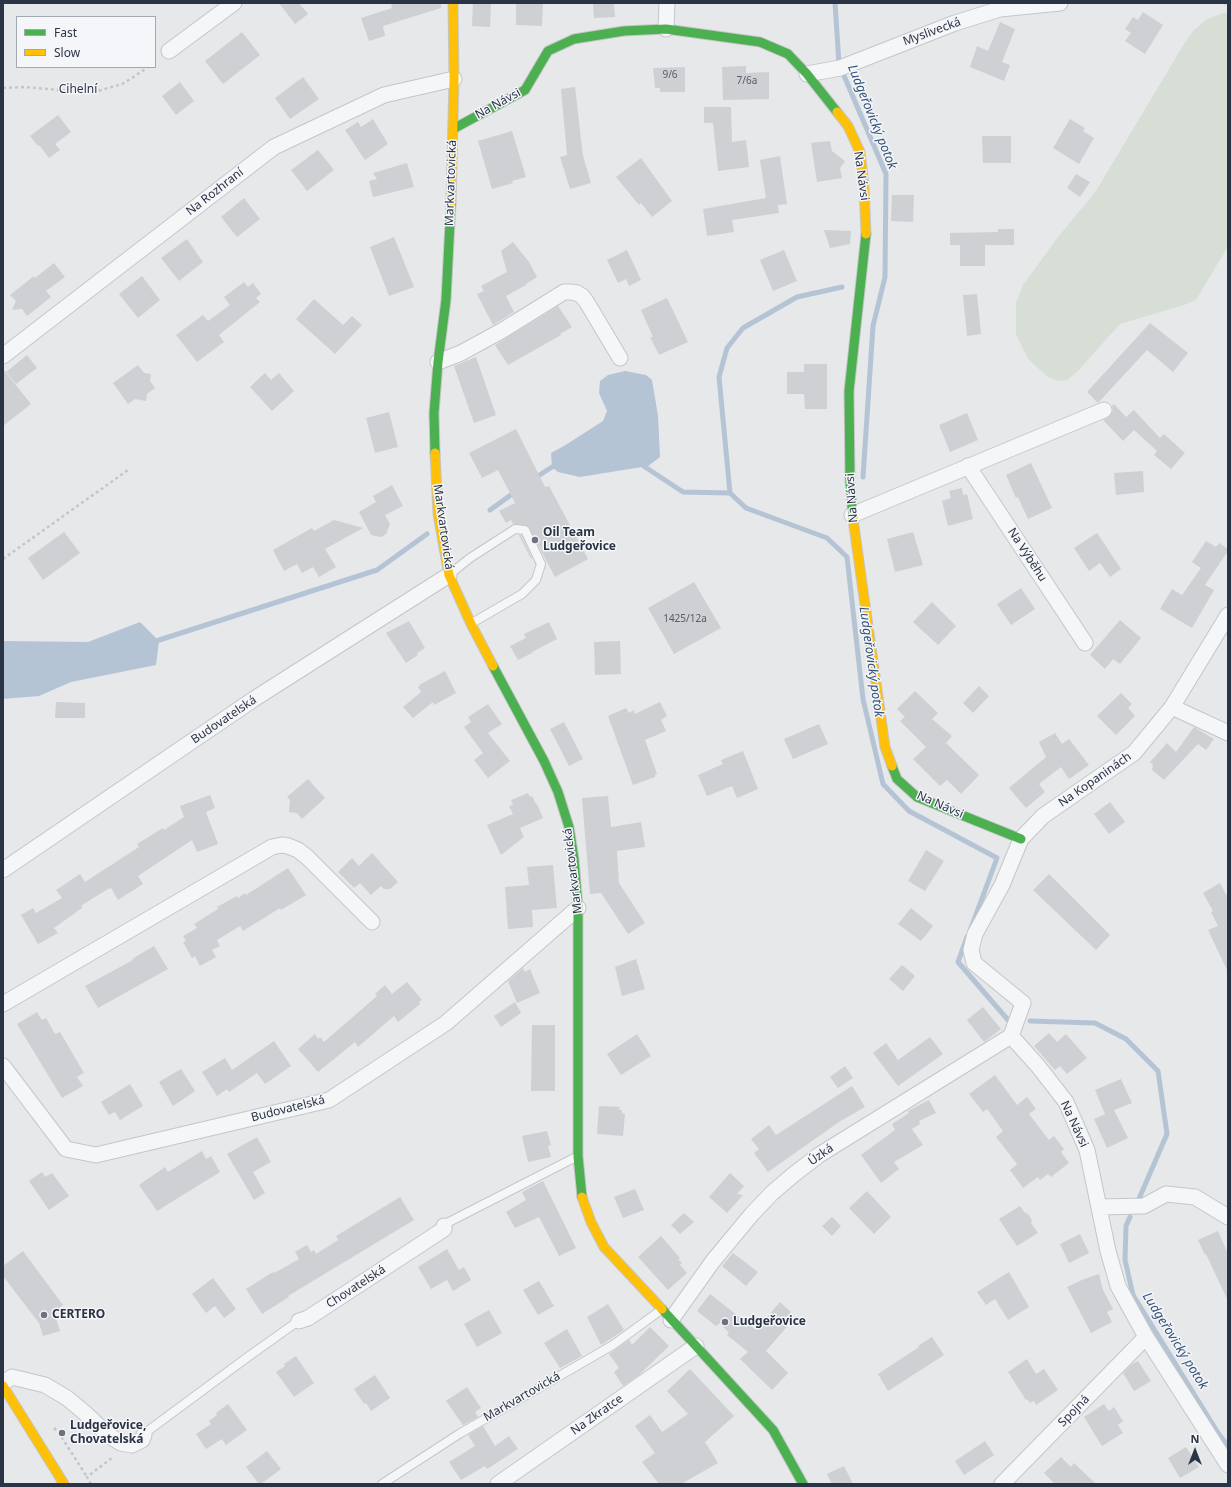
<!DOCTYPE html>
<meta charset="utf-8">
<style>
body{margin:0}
#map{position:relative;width:1231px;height:1487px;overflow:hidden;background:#e6e8ea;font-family:"Noto Sans",sans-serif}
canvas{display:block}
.frame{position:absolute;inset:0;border:4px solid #2b3445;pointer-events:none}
.legend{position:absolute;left:16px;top:16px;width:140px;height:52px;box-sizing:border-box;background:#f4f6f9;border:1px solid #a4a8b1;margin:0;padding:5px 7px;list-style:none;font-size:12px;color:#2b3445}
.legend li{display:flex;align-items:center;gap:8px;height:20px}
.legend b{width:20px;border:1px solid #a4a8b1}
.north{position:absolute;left:1175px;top:1431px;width:40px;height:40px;-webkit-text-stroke:3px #f4f6f9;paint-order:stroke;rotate:0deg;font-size:11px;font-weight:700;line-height:16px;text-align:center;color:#2b3445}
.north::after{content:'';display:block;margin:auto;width:14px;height:18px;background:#2b3445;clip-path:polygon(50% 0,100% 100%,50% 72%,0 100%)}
</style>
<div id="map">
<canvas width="1231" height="1487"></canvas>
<div class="frame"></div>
<ul class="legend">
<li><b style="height:5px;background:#4caf50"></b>Fast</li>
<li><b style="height:5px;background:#ffc107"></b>Slow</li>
</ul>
<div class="north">N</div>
</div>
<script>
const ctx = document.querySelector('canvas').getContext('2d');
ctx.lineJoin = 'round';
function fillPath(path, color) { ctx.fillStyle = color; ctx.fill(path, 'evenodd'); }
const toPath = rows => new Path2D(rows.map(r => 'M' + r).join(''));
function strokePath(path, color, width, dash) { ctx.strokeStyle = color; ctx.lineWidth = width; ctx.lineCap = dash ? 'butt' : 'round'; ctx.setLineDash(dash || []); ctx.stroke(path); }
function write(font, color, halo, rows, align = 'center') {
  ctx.font = font + ' "Noto Sans",sans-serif'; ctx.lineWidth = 3; ctx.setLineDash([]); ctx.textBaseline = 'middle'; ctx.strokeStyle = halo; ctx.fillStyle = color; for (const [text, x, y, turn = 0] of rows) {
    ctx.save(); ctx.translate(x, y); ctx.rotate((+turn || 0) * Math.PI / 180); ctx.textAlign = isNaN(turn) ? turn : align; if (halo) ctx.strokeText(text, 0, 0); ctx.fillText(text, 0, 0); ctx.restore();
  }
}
const green = toPath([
 [1224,13,1228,13,1228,246,1196,300,1184,305,1120,324,1077,372,1067,380,1058,381,1048,377,1028,359,1016,334,1016,303,1023,285,1055,241,1096,191,1184,44,1194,30,1207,19]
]);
const water = toPath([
 [625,371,646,375,652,380,658,416,660,457,648,466,580,477,558,472,552,467,551,453,564,446,603,421,607,411,599,393,600,381,608,375],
 [140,622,159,641,156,665,71,682,39,696,3,699,3,641,88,642]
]);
const stream = toPath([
 [835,3,839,64,886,174,885,277,873,326,863,477],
 [639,463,683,492,730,493,746,508,827,538,847,557,863,699,883,784,909,811,997,858,971,928],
 [535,478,552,467,557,465],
 [730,493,719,377,727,348,743,328,797,297,842,287],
 [490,510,515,492],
 [153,642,377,570,427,534],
 [967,937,958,962,1008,1020],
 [1030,1021,1095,1023,1126,1039,1158,1071,1167,1134,1138,1201],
 [1130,1217,1126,1226,1125,1260,1133,1295,1218,1433,1228,1446]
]);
const building = toPath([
 [279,3,299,3,308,14,295,24],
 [391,3,441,3,441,8,383,26,385,36,369,41,361,18,392,8],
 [473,3,491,3,490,27,472,26],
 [516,3,543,3,542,26,516,25],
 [593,3,614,3,615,17,594,18],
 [1143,12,1163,25,1145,54,1125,41,1131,33,1125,29,1133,17,1138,20],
 [1000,22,1015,29,1002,62,1010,65,1004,81,970,67,977,46,988,51],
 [242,32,260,55,223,84,205,61],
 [746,66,746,73,769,72,769,99,723,100,722,67],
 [685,67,685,92,660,92,660,88,655,88,653,68],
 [303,77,319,99,290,119,275,98],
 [180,82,194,101,176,115,162,96],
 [575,87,583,156,591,183,570,189,560,157,567,155,561,89],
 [704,107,731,107,732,142,746,140,749,167,718,171,713,123,704,123],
 [58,115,71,132,55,144,60,150,49,158,40,146,37,145,30,136],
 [373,119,388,144,365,160,345,130,358,122,361,127],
 [1070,119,1085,128,1083,131,1094,138,1079,164,1053,148],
 [512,131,526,177,512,181,513,183,492,189,478,141],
 [982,136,1011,136,1011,163,983,163],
 [830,141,832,151,845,161,840,168,842,178,817,182,811,143],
 [318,150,334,170,307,191,291,170],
 [780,156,787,204,778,205,779,213,732,220,734,232,707,236,703,209,766,198,760,160],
 [641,158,672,201,652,217,641,203,639,205,616,177],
 [407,163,414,187,373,197,369,181,377,179,373,173],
 [1076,174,1090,182,1080,197,1067,188],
 [892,195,914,195,913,222,891,221],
 [244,198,260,219,237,237,221,217],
 [998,229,1014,229,1014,245,985,245,985,266,960,266,960,245,950,245,950,233,998,232],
 [824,230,851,231,850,244,830,248],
 [394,237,414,287,389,296,370,247],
 [187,239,203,262,179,281,161,258],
 [513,242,529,262,537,277,526,284,526,285,506,296,514,312,493,325,477,294,484,291,481,286,507,272,501,251],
 [627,250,641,280,629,286,626,279,618,283,607,260],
 [784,250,797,281,773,291,760,260],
 [54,263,65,277,46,291,51,297,27,316,22,309,12,310,16,301,10,295,34,276,35,278],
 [142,276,160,300,138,318,119,294],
 [244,282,248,287,253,283,261,294,256,298,260,302,219,335,224,342,197,362,176,335,203,315,208,321,230,305,224,297],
 [977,294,981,334,967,336,963,295],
 [667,298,688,342,659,355,650,337,653,337,641,310],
 [314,299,343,325,352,316,362,325,335,354,296,319],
 [558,306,572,327,560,334,561,335,508,365,495,345],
 [1150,323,1188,353,1173,372,1147,350,1098,403,1087,392],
 [27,355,37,368,16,384,6,372],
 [476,357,496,415,474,423,454,366],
 [804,364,827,364,827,409,805,409,804,394,787,394,787,372,804,372],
 [138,365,144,373,151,374,150,381,155,388,147,394,146,401,135,399,128,404,113,383],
 [3,369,31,404,3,426],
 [265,373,271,380,279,373,294,391,272,411,250,387],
 [1114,404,1126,417,1134,410,1160,438,1164,434,1185,453,1171,469,1154,455,1157,451,1134,430,1123,441,1103,420,1111,415,1113,411,1112,406],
 [389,412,398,447,375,453,366,418],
 [967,413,978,440,950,452,939,425],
 [516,429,545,487,549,486,588,559,555,577,528,526,513,524,511,520,506,523,499,511,515,503,498,470,482,478,469,453],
 [1031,463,1052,508,1028,519,1018,497,1016,498,1006,475],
 [1143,471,1144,492,1116,495,1114,473],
 [392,485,403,506,385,515,390,524,386,534,381,537,371,535,359,512,376,502,373,496],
 [962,488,963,495,967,494,973,519,948,526,942,501,951,498,949,491],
 [334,520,363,528,325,549,336,567,319,577,313,567,302,573,297,564,284,571,273,550,312,528,314,531],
 [64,532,80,553,43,580,28,558],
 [913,532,923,565,895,572,887,539],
 [1097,533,1121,569,1110,577,1100,563,1089,571,1074,548],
 [519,535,521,535,532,558,531,559],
 [1206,541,1216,547,1219,543,1228,549,1228,551,1205,585,1214,590,1192,628,1160,609,1172,589,1182,595,1201,568,1192,562],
 [694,582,721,628,674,654,648,608],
 [1021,588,1035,609,1011,625,997,604],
 [932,602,956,626,938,645,913,622],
 [1120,620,1141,638,1120,664,1113,659,1105,669,1090,655],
 [409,621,425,648,417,653,418,655,406,663,386,633],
 [549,622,557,639,532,652,532,653,518,660,510,646,526,638,524,634],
 [620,641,621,674,595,675,594,642],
 [445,671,456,693,434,705,433,702,413,718,403,707,421,692,418,687,420,686,419,685],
 [979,686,989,696,973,713,963,703],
 [915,691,938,713,932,719,952,736,946,743,979,775,961,794,947,780,940,786,913,759,926,747,900,721,905,717,897,709],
 [1121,693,1132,704,1128,708,1135,716,1116,735,1097,716],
 [56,702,85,703,85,718,55,718],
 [660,702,667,716,661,720,666,731,645,740,657,774,655,775,655,777,633,785,608,716,626,708,629,713,634,710,635,714],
 [488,704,502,724,488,733,510,761,488,778,474,760,483,753,464,727,471,722,468,717],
 [564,722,583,759,569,766,550,729],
 [819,724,828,744,793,759,784,739],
 [1194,727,1214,739,1206,750,1198,744,1164,780,1152,770,1153,765,1150,762,1167,743,1176,752],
 [1055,733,1062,744,1069,739,1089,765,1069,779,1061,767,1039,784,1045,792,1026,808,1009,788,1046,757,1039,742],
 [743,751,758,789,737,798,732,786,707,796,698,775,723,764,721,760],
 [308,779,325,798,302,819,297,813,289,812,290,800,287,797],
 [528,793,530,797,532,796,536,804,537,804,543,818,520,828,524,837,501,855,487,825,513,814,509,806,513,805,511,800],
 [210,795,215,808,206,812,218,844,197,852,192,840,138,876,143,884,118,900,111,888,108,889,82,905,82,908,54,928,58,933,38,944,21,915,33,908,36,913,62,898,56,890,80,874,85,882,139,847,137,844,163,828,164,830,184,817,180,806],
 [608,796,611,827,641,822,645,847,617,851,619,883,645,923,628,934,601,893,590,894,582,798],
 [1110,802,1125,822,1109,834,1094,814],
 [926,850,944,861,925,891,908,881],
 [372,853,398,882,390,889,384,889,381,886,371,895,360,883,354,888,338,872,352,858,359,866],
 [553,865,557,908,532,910,533,927,508,929,505,887,529,885,527,867],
 [288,868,306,895,281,910,280,908,243,931,240,926,217,940,220,946,212,950,216,957,200,966,195,956,192,958,183,942,186,941,183,936,197,928,194,924,218,909,217,907,237,896,238,898,245,893,246,895],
 [1049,874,1110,935,1096,950,1033,890],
 [1220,883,1228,898,1228,972,1208,930,1218,926,1211,912,1213,911,1203,893],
 [911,908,933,926,921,941,898,924],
 [154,946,168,969,98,1008,85,986,133,960,132,959],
 [636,959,645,989,622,996,615,967],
 [902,965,915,976,903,991,889,979],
 [523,968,525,972,530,969,540,993,517,1003,508,981],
 [407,982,422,1000,419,1002,420,1004,398,1022,394,1016,358,1047,355,1042,318,1072,298,1049,315,1034,318,1039,320,1037,324,1042,377,996,375,994,385,985,392,994],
 [515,1002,521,1013,501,1027,494,1016],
 [983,1007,1001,1029,984,1042,967,1020],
 [37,1012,42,1020,46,1018,55,1034,60,1032,84,1073,77,1077,83,1086,62,1098,17,1024],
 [532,1025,555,1025,555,1091,531,1091],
 [1049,1033,1057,1042,1066,1034,1087,1058,1067,1074,1060,1066,1055,1070,1034,1046],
 [637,1034,651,1056,621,1075,607,1054],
 [930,1037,943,1054,898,1086,873,1053,886,1043,898,1060],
 [274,1041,291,1066,265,1084,257,1073,229,1092,227,1089,217,1096,202,1072,225,1058,232,1070],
 [845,1066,853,1078,838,1088,830,1077],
 [181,1069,195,1091,173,1106,159,1082],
 [995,1075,1017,1105,1027,1097,1036,1109,1029,1114,1049,1140,1054,1136,1064,1149,1061,1152,1069,1163,1051,1177,1048,1174,1040,1180,1038,1177,1023,1188,1010,1170,1017,1164,996,1137,1003,1131,987,1109,983,1112,969,1094],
 [1121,1079,1132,1103,1114,1110,1128,1138,1107,1148,1094,1119,1110,1112,1105,1114,1095,1090],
 [130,1084,143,1106,120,1120,115,1112,109,1115,101,1102],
 [852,1086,865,1107,839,1122,768,1172,754,1153,759,1149,751,1139,769,1125,776,1135],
 [929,1100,936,1113,919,1121,920,1124,912,1129,923,1145,894,1162,899,1169,881,1183,861,1155,895,1130,892,1124,909,1113,908,1111],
 [599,1106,620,1107,619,1110,622,1110,622,1113,625,1114,623,1136,597,1134],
 [547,1131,551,1145,548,1146,551,1157,528,1162,522,1136],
 [257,1137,271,1162,253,1172,265,1193,254,1200,227,1154],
 [202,1151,206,1159,211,1156,220,1172,157,1211,139,1185,165,1167,168,1172],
 [42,1172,45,1177,52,1173,69,1196,49,1210,29,1181],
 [730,1173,744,1186,737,1194,743,1195,727,1213,709,1197],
 [543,1181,576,1248,559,1256,539,1217,515,1228,506,1212,526,1200,522,1192],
 [635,1189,644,1210,623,1218,614,1197],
 [867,1191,891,1217,874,1234,849,1208],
 [400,1197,414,1220,288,1296,289,1297,262,1314,246,1289,273,1272,273,1273,278,1271,299,1259,295,1252,307,1245,311,1252,314,1250,316,1254,338,1240,336,1236],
 [1020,1206,1025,1213,1028,1214,1032,1220,1031,1223,1038,1233,1017,1246,999,1219],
 [684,1213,694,1222,680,1234,671,1225],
 [832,1217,841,1226,832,1236,822,1226],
 [1218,1231,1228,1254,1228,1301,1206,1254,1205,1255,1198,1240],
 [1080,1234,1089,1253,1069,1263,1060,1244],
 [661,1236,680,1258,678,1259,682,1263,680,1265,687,1273,668,1290,638,1257],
 [447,1249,459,1270,464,1267,471,1280,453,1291,447,1280,431,1289,418,1267],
 [23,1251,63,1305,54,1312,60,1331,43,1336,39,1323,3,1276,3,1266],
 [733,1253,758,1272,746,1286,722,1266],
 [1009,1272,1029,1307,1008,1320,995,1299,986,1305,977,1292],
 [1099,1274,1103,1290,1113,1309,1107,1312,1112,1322,1091,1333,1067,1287,1084,1279],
 [213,1278,236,1309,224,1318,215,1306,206,1313,192,1294],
 [539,1281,554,1306,538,1315,523,1290],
 [710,1294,756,1330,780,1302,791,1312,786,1318,791,1322,766,1351,788,1373,772,1390,740,1359,748,1352,727,1335,729,1333,720,1323,716,1326,697,1311],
 [608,1304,624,1330,601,1345,587,1317],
 [489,1310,502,1333,477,1347,464,1324],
 [650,1327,669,1346,639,1375,623,1386,614,1372,619,1368,609,1354,629,1340,632,1345],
 [567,1329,582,1356,560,1368,544,1343],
 [932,1337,944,1355,888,1391,878,1374,919,1347,918,1346],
 [296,1356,314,1383,294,1397,276,1372,285,1366,284,1364],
 [1027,1359,1036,1374,1044,1369,1058,1390,1036,1405,1034,1401,1030,1403,1027,1399,1026,1400,1008,1372],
 [1138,1361,1151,1381,1134,1391,1123,1373,1132,1364],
 [690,1369,734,1416,705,1442,718,1463,681,1484,659,1484,642,1462,655,1453,635,1426,650,1415,662,1432,688,1414,667,1391],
 [375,1375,390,1398,371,1411,366,1403,364,1404,354,1389],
 [467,1387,481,1408,475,1412,478,1417,463,1425,446,1401],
 [228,1404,247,1430,226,1445,222,1439,206,1449,196,1434,211,1424,209,1421,217,1415,216,1413],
 [1104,1404,1109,1411,1114,1407,1123,1421,1118,1425,1123,1433,1102,1446,1084,1417],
 [483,1426,495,1446,509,1436,518,1449,487,1469,485,1466,461,1480,449,1462,475,1446,468,1435],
 [985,1441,994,1455,964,1475,955,1461],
 [1186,1447,1199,1467,1180,1478,1168,1458],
 [267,1451,281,1469,261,1484,259,1484,246,1467],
 [1061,1457,1071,1467,1074,1463,1096,1484,1055,1484,1044,1473],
 [844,1466,853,1484,832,1484,827,1474]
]);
const path = toPath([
 [1223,3,1228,4],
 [3,88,25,87,80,92,98,91,122,84,132,78,148,67],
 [3,559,128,470],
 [54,1428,59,1433,87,1477],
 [91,1484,87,1477,113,1457]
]);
const lane = toPath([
 [450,574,470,558,515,529,525,530,541,564,536,580,522,594,472,623],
 [444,1226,445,1224,578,1156],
 [144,1435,145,1433,245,1359,294,1324,299,1321],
 [382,1484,459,1434,613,1345,661,1310]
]);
const street = toPath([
 [666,29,667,3],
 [169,51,234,3],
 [807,74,840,68,955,23,1000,9,1060,3],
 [3,356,274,147,384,95,454,79],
 [438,362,461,353,503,330,564,292,571,292,577,293,582,296,586,301,620,358],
 [968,466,1085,643],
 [852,515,1104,410],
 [1228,615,1172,707,1134,753,1043,816,1021,839,1002,885,975,934,971,950,974,963,1023,1003,1011,1036,1038,1066,1066,1102,1087,1150,1108,1251,1118,1286,1146,1337,1228,1465],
 [1172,707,1228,733],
 [3,870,254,699,449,575],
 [3,1004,272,847,282,845,288,846,298,850,307,857,372,922],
 [3,1066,66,1149,96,1155,329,1100,446,1023,578,908],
 [1099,1207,1144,1206,1166,1194,1195,1197,1228,1217],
 [671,1320,713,1261,752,1214,772,1193,793,1175,819,1155,1011,1036],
 [299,1321,308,1318,432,1237,444,1229,444,1226],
 [3,1383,12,1377,45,1385,67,1398,85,1413,108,1435,121,1443,132,1445,142,1440,144,1435],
 [498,1484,696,1346],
 [1002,1484,1146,1337]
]);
const fast = toPath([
 [453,129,525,90,548,51,574,39,624,31,666,29,760,42,788,54,807,74,837,112],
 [435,453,434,413,438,362,446,300,451,203],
 [853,519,850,480,849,391,866,234],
 [493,666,544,761,558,792,569,827,574,859,578,908,578,1156,582,1197],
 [892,766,897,779,917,797,1021,839],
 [662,1309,773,1430,803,1484]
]);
const slow = toPath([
 [837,112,848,126,860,152,864,185,866,234],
 [451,203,454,79,453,3],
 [435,453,438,514,449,575,471,624,493,666],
 [853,519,885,747,892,766],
 [582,1197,591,1222,604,1247,662,1309],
 [3,1386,64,1484]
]);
const markers = [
 [535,540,4,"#6c737f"],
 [44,1315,4,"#6c737f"],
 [725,1322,4,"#6c737f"],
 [62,1433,4,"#6c737f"]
];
const numberNames = [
 ["9/6",670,75],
 ["7/6a",747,81],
 ["1425/12a",685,619]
];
const streetNames = [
 ["Myslivecká",932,32,-20],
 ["Cihelní",78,90],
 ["Na Návsi",498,104,-29],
 ["Na Návsi",861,176,82],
 ["Markvartovická",451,183,-88],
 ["Na Rozhraní",215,192,-38],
 ["Na Návsi",852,498,-94],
 ["Markvartovická",443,527,82],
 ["Na Výběhu",1027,555,57],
 ["Budovatelská",224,720,-34],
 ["Na Kopaninách",1095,780,-35],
 ["Na Návsi",940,805,24],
 ["Markvartovická",573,871,-97],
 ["Budovatelská",288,1109,-14],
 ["Na Návsi",1074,1124,65],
 ["Úzká",821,1155,-35],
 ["Chovatelská",356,1287,-33],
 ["Markvartovická",522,1397,-30],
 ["Spojná",1074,1411,-46],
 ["Na Zkratce",597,1415,-35]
];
const poiNames = [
 ["Oil Team",543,533],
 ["Ludgeřovice",543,547],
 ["CERTERO",52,1315],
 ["Ludgeřovice",733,1322],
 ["Ludgeřovice,",70,1426],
 ["Chovatelská",70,1440]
];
const waterNames = [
 ["Ludgeřovický potok",872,117,68],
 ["Ludgeřovický potok",871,662,82],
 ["Ludgeřovický potok",1175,1341,58]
];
fillPath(green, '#d6ded6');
fillPath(water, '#b4c4d5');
strokePath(stream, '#b4c4d5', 5);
fillPath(building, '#ced0d3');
strokePath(lane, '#c4c6c8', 10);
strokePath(street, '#c4c6c8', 17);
strokePath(fast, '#c4c6c8', 11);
strokePath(slow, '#c4c6c8', 11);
strokePath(path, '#c5c6ca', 2.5, [3, 3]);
strokePath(lane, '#f5f6f7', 8);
strokePath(street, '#f5f6f7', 15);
strokePath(fast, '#4caf50', 9);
strokePath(slow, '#ffc107', 9);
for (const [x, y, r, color] of markers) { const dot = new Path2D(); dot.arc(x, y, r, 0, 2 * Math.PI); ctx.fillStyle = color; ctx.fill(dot); strokePath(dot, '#f4f6f9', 1.5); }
write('10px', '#545c69', null, numberNames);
write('12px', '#2b3445', '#f4f6f9', streetNames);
write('bold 12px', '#2b3445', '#f4f6f9', poiNames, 'left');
write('italic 13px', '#34527a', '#f4f6f9', waterNames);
</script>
